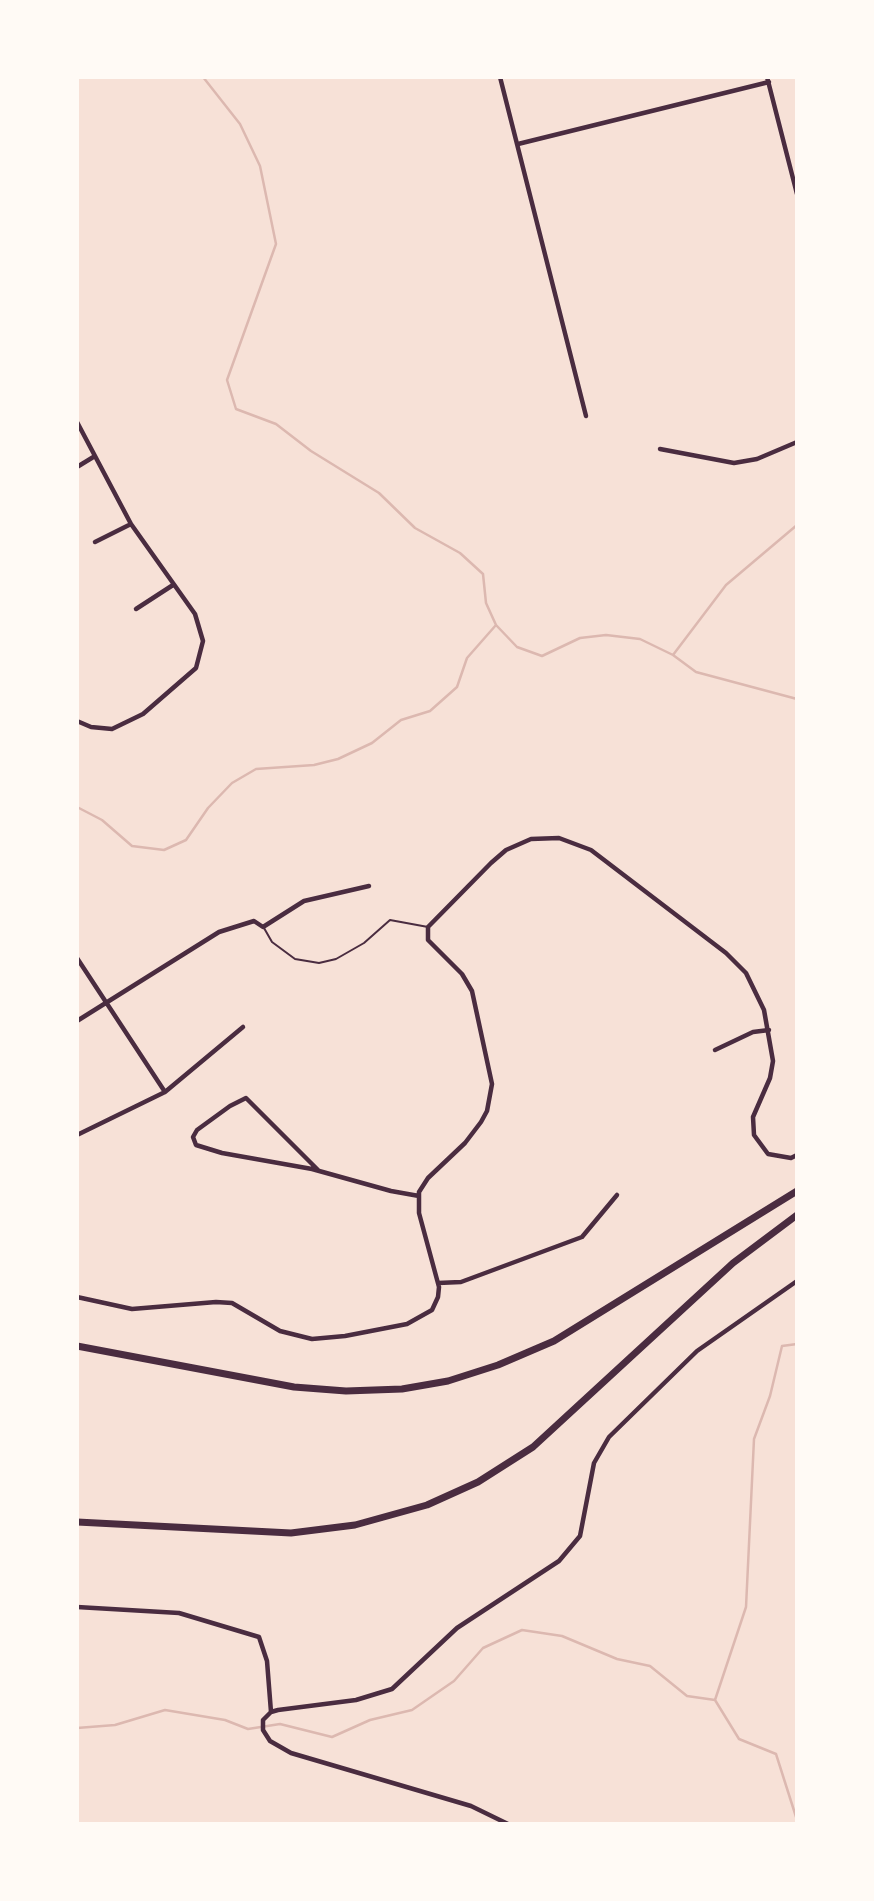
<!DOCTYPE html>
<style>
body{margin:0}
#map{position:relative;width:874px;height:1901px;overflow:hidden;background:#f7e1d7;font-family:Cabin,sans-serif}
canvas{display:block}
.frame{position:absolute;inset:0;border:79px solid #fffaf5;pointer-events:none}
</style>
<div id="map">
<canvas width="874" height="1901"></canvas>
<div class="frame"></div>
</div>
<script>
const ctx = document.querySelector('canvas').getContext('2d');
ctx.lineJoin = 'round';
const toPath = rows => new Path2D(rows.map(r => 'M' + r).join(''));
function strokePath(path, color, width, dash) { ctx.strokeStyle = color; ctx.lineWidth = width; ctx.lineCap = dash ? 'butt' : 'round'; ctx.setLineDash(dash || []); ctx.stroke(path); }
const stream = toPath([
 [203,77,240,124,260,166,276,244,227,380,236,409,276,424,311,451,379,493,415,528,460,553,483,574,486,603,496,625,517,647,542,656,580,638,606,635,640,639,673,655,696,672,797,699],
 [673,655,726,585,797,525],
 [77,807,102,820,132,846,164,850,186,840,208,808,232,783,256,769,314,765,338,759,372,743,401,720,430,711,457,687,467,658,496,625],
 [797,1344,782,1346,770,1396,754,1439,746,1607,715,1700,739,1739,776,1754,797,1820],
 [77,1728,115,1725,165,1710,225,1720,248,1729,280,1724,332,1737,370,1720,412,1710,454,1681,483,1648,522,1630,562,1636,617,1659,650,1666,687,1696,715,1700]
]);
const service = toPath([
 [264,928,272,942,295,959,319,963,336,959,364,943,390,920,428,927]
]);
const minor = toPath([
 [500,77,586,416],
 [767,77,797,194],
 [518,144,769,82],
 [77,422,131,524,195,614,203,641,196,668,143,714,112,729,91,727,77,721],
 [660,449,734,463,757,459,797,442],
 [77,467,95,456],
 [95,542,131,524],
 [136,609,173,585],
 [77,958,165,1092,77,1135],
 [77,1021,219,932,254,921,263,927,304,901,369,886],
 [715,1050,753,1032,769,1030],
 [165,1092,243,1027],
 [318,1170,246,1098,230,1106,197,1130,193,1137,196,1145,222,1153,312,1169,391,1191,419,1196],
 [438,1283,461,1282,582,1237,617,1195],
 [77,1297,132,1309,216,1302,232,1303,280,1331,312,1339,345,1336,407,1324,432,1310,438,1297,439,1287,419,1213,419,1192,428,1178,465,1143,481,1122,487,1111,492,1084,472,991,462,974,428,940,428,927,491,863,506,850,531,839,559,838,591,850,726,953,746,973,764,1010,773,1061,770,1078,753,1117,754,1135,768,1154,791,1158,797,1155],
 [77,1607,179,1613,259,1637,267,1661,271,1712],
 [508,1824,471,1806,291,1753,270,1741,263,1730,263,1720,271,1712,278,1710,356,1700,392,1689,457,1628,559,1561,580,1536,594,1463,609,1437,697,1351,797,1281]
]);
const motorway = toPath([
 [77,1346,294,1387,346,1391,402,1389,448,1381,498,1365,554,1341,797,1191],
 [77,1522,291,1533,355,1525,427,1505,478,1482,533,1447,733,1263,797,1215]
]);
strokePath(stream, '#dcb8b0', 2.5);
strokePath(service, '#4a2c40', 2);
strokePath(minor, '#4a2c40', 4.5);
strokePath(motorway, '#4a2c40', 7);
</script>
